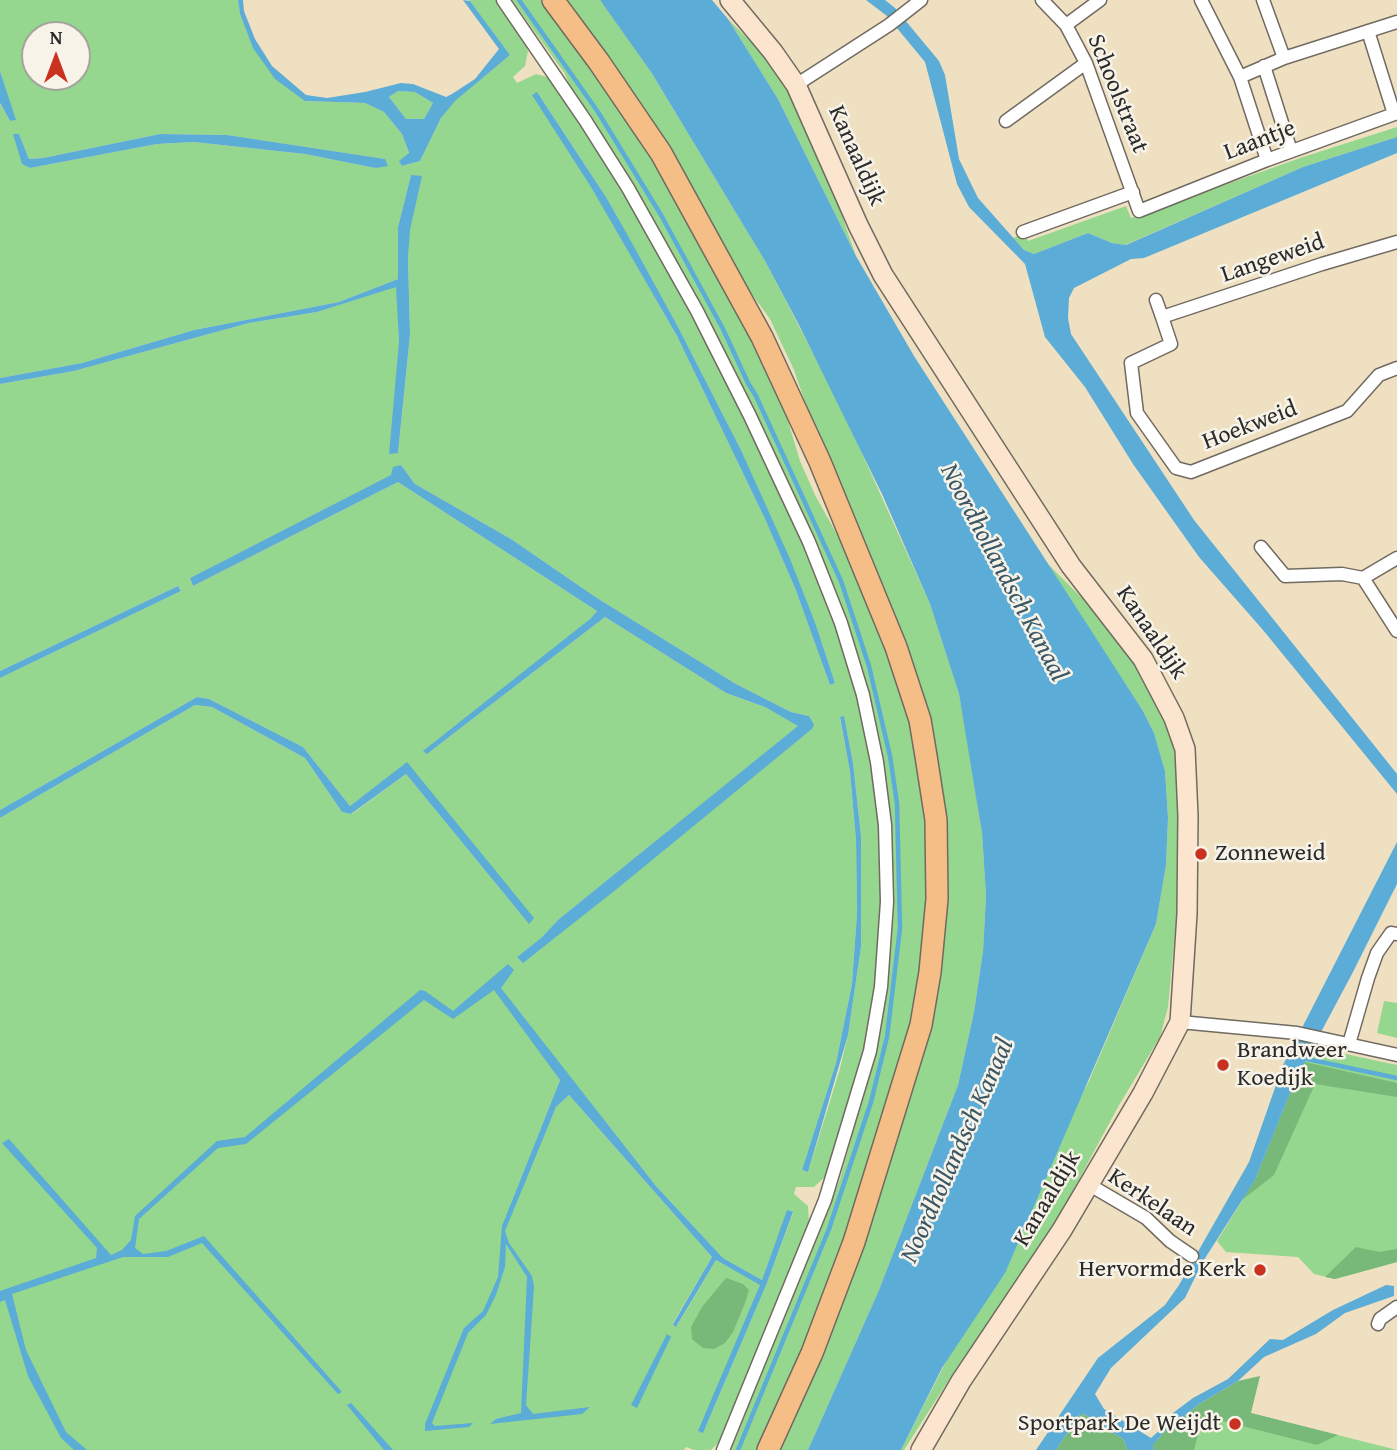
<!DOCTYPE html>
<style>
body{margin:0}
#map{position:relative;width:1397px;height:1450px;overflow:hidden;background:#f0e0c2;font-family:"Gentium Book Plus",serif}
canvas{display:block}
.north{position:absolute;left:21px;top:21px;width:70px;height:70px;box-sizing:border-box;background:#f7f3e8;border:2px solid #a5a39c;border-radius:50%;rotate:0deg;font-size:19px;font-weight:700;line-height:28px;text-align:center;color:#2b2b2b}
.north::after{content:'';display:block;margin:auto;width:24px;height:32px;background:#c8321e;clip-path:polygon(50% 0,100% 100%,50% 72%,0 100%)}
</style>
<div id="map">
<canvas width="1397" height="1450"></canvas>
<div class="north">N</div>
</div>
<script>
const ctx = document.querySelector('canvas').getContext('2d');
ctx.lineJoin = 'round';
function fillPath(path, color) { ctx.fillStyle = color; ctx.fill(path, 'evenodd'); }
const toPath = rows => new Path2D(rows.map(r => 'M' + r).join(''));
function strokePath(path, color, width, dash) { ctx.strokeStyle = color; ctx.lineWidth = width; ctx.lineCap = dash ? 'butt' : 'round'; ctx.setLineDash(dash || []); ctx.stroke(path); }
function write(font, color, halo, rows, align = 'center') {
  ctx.font = font + ' "Gentium Book Plus",serif'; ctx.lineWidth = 5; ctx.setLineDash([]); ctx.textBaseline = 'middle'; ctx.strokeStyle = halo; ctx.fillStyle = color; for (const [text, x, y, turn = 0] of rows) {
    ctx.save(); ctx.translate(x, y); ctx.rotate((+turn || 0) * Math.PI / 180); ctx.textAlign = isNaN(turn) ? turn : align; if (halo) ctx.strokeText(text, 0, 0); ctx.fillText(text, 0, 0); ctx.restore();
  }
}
const green = toPath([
 [0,0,238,0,240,14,253,47,305,101,365,103,384,112,402,134,409,154,400,161,402,166,420,161,441,118,455,100,510,55,469,0,497,0,525,41,528,51,525,66,513,77,517,83,536,74,551,78,652,240,755,439,808,556,833,618,859,703,873,771,879,822,882,900,877,970,865,1046,855,1086,826,1176,814,1187,796,1187,794,1194,808,1206,809,1223,722,1439,711,1450,694,1450,686,1447,684,1450,0,1450,0,818,195,705,212,707,305,758,342,812,352,814,406,774,529,924,407,763,350,806,303,747,209,699,197,697,0,810,0,678,181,591,178,586,0,671,0,384,74,371,249,323,317,312,397,286,399,342,398,453,410,335,408,258,411,175,398,227,398,279,339,302,194,330,82,363,0,378,0,104,10,121,15,120,0,71],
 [35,35,77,35,77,77,35,77],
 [537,92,606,197,676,323,741,450,816,625,835,683,830,685,795,588,765,519,677,336],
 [14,134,19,134,29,159,43,158,160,134,226,135,384,159,375,168,305,154,194,142,157,144,30,168,22,163],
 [401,465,415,484,511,539,597,598,736,684,791,712,809,716,812,729,523,962,517,957,541,938,559,919,799,726,765,707,726,693,605,617,427,754,590,619,597,611,398,482,193,586,190,578,392,475],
 [844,717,853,763,861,836,861,947,848,1035,839,1072,808,1172,802,1170,836,1063,852,984,857,913,856,840,850,772,840,718],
 [511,1002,656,1186,723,1258,762,1280,787,1211,793,1213,767,1283,706,1426,699,1432,761,1285,716,1260,677,1326,673,1323,712,1257,569,1095,556,1107,510,1206,560,1080],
 [512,0,542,0,586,59,657,167,733,301,781,398,800,461,815,495,849,556,882,634,906,709,914,744,926,835,927,901,925,933,913,1014,903,1057,841,1251,810,1330,758,1450,731,1450,840,1179,877,1045,886,983,892,909,892,867,886,787,874,713,847,623,813,538,758,421,713,330,635,188,570,87,565,74],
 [565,0,600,0,607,9,651,72,765,261,841,407,930,604,959,694,972,766,982,833,986,896,983,951,974,1012,958,1085,879,1290,808,1450,779,1450,840,1306,869,1229,920,1064,936,1000,942,957,946,904,944,807,794,370,770,319,746,286],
 [728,19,763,54,783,81,816,141,856,256,778,99],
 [398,91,415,92,433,103,424,119,406,119,389,97],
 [1397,127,1397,137,1303,167,1125,245,1112,243,1088,233,1034,254,1024,250,1013,238,1025,233,1028,241,1126,206,1131,218,1303,157],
 [1043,559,1110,626,1140,670,1169,728,1179,773,1181,868,1168,1007,1160,1037,1118,1107,1058,1218,1016,1286,950,1378,904,1450,901,1450,1089,1081,1156,924,1166,865,1168,818,1165,771,1154,733,1143,711],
 [1384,1001,1397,1003,1397,1038,1377,1033],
 [1313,1047,1397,1065,1397,1262,1335,1279,1314,1274,1298,1257,1226,1252,1217,1241,1255,1180,1295,1081],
 [1199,1404,1251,1413,1397,1450,1056,1450,1152,1445]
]);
const forest = toPath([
 [1305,1062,1397,1083,1397,1097,1315,1084,1274,1175,1242,1200,1255,1180,1295,1081],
 [1356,1247,1379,1252,1397,1249,1397,1262,1335,1279,1325,1277],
 [726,1278,743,1284,749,1290,745,1303,733,1332,725,1343,714,1349,703,1348,692,1339,691,1327,702,1307],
 [1260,1376,1251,1413,1338,1435,1317,1445,1203,1416,1194,1450,1154,1450,1153,1445,1164,1432,1199,1404,1238,1381],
 [1084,1414,1123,1439,1128,1450,1056,1450,1078,1416]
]);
const water = toPath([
 [238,0,243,0,244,11,255,39,272,66,306,95,327,98,365,92,401,83,413,84,446,97,452,94,475,79,499,49,463,0,470,1,510,55,455,101,441,118,420,161,402,166,399,161,409,153,402,134,384,112,365,103,305,101,275,79,253,48,240,14],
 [398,91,415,92,433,103,424,119,406,119,389,97],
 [600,0,712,0,728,19,778,99,856,256,914,356,1143,711,1154,733,1165,771,1168,818,1166,865,1156,924,1005,1273,942,1368,901,1450,808,1450,879,1290,958,1085,974,1012,983,951,986,896,982,833,959,694,930,604,882,494,800,327,765,261,651,72],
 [866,0,885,0,895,8,939,61,945,75,959,159,978,198,1024,250,1034,254,1088,233,1112,243,1126,245,1303,167,1397,137,1397,153,1144,258,1131,259,1074,288,1069,298,1068,318,1071,334,1194,520,1397,774,1397,794,1263,630,1199,557,1133,464,1085,387,1045,337,1025,264,969,207,957,184,925,62,887,16],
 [0,71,16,120,10,121,0,103],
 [537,92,606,197,627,234,676,323,741,450,790,559,816,625,835,683,830,685,795,588,765,519,677,336,591,187,532,95],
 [13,134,19,134,29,159,43,158,160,134,227,135,385,159,388,166,375,168,305,154,194,142,157,144,30,168,22,164],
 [411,175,422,176,410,230,408,258,410,335,398,453,389,454,399,342,396,287,317,312,249,323,74,371,0,384,0,378,82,363,194,330,339,302,398,279,398,227],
 [401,465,415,484,511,539,597,598,736,684,791,712,809,716,814,725,812,729,618,888,523,963,517,957,541,938,559,919,798,726,765,707,726,693,605,617,427,754,423,751,590,619,597,611,398,482,193,586,190,578,391,475,393,467],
 [178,586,181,591,0,678,0,671],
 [197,697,209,699,303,747,350,806,407,762,534,918,529,924,406,774,351,814,342,812,305,758,212,707,195,705,0,818,0,810],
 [844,716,853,763,861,836,861,947,848,1035,808,1172,802,1170,836,1063,852,984,857,913,856,840,850,772,840,717],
 [1397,842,1397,884,1353,972,1295,1081,1255,1180,1202,1263,1185,1298,1111,1368,1095,1394,1104,1409,1151,1438,1162,1428,1169,1416,1193,1398,1228,1379,1270,1339,1283,1340,1333,1310,1386,1285,1394,1286,1394,1296,1345,1313,1316,1334,1264,1357,1238,1381,1199,1404,1164,1432,1153,1445,1154,1450,1128,1450,1123,1439,1084,1414,1078,1416,1056,1450,1036,1450,1098,1358,1165,1305,1179,1285,1249,1162,1283,1065],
 [508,964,514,970,501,988,656,1186,723,1258,762,1280,787,1210,793,1212,767,1283,703,1433,698,1431,760,1285,716,1260,676,1327,673,1324,712,1257,569,1095,556,1107,505,1231,509,1243,532,1276,534,1287,526,1405,533,1414,590,1407,582,1414,490,1424,496,1419,521,1413,527,1277,506,1244,505,1267,496,1295,486,1315,468,1333,432,1423,435,1426,473,1423,469,1427,425,1431,425,1424,464,1328,483,1311,498,1277,502,1226,560,1080,494,990,453,1019,424,1000,246,1144,218,1148,139,1219,135,1248,143,1254,166,1251,204,1236,342,1392,338,1394,202,1243,168,1257,123,1257,12,1294,26,1350,66,1432,87,1450,74,1450,61,1438,28,1376,5,1300,0,1302,0,1291,96,1258,97,1248,2,1143,9,1139,111,1255,122,1250,131,1240,135,1216,217,1141,245,1137,420,990,425,991,453,1011],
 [667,1334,671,1337,637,1408,631,1405],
 [351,1403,393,1450,384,1450,347,1405]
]);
const stream = toPath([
 [519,0,598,112,661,215,723,329,748,383,756,396,841,581,869,666,890,756,897,803,900,928,887,1037,871,1102,829,1229,738,1450],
 [1307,1059,1397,1078]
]);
const street = toPath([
 [503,0,585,120,628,188,697,311,750,416,809,542,841,623,863,695,877,762,885,825,887,902,881,987,870,1051,825,1200,723,1450],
 [1042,0,1066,25,1086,63,1139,211,1267,160,1397,113],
 [1201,0,1240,77,1267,160],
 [1263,0,1284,58],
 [1066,25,1100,0],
 [1368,31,1394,114],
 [1264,66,1291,151],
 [1240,77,1284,58,1397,22],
 [796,85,889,25,921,0],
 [1006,121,1086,63],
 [1023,232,1133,192],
 [1156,300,1162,317,1322,264,1397,242],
 [1162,317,1171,344,1131,363,1137,413,1176,468,1191,472,1347,411,1379,375,1397,368],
 [1261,547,1285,576,1342,574,1363,578,1397,558],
 [1363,578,1397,631],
 [1180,1022,1297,1033,1397,1055],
 [1349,1044,1368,978,1377,953,1391,933,1397,934],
 [1088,1184,1146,1218,1170,1241,1192,1256],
 [1378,1324,1380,1319,1397,1307]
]);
const secondary = toPath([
 [730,0,773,52,796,85,858,225,883,275,1071,566,1143,659,1174,718,1185,749,1188,816,1187,914,1180,1022,1143,1093,1062,1230,961,1381,921,1450]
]);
const primary = toPath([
 [553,0,599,62,661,153,762,337,820,462,896,647,920,720,926,756,936,820,937,899,930,972,921,1025,854,1242,812,1353,768,1450]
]);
const markers = [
 [1201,854,7,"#c8321e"],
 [1223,1065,7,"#c8321e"],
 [1260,1270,7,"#c8321e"],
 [1235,1424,7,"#c8321e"]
];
const streetNames = [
 ["Schoolstraat",1117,94,68],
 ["Laantje",1260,141,-21],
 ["Kanaaldijk",856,156,66],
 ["Langeweid",1273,259,-19],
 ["Hoekweid",1250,426,-21],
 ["Kanaaldijk",1151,633,56],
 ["Kanaaldijk",1048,1199,-59],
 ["Kerkelaan",1152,1203,34]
];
const poiNames = [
 ["Zonneweid",1215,854],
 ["Brandweer",1237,1051],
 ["Koedijk",1237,1079],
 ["Hervormde Kerk",1246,1270,"right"],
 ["Sportpark De Weijdt",1221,1424,"right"]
];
const waterNames = [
 ["Noordhollandsch Kanaal",1003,573,62],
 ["Noordhollandsch Kanaal",958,1151,-66]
];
fillPath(green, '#95d78e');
fillPath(forest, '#78b879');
fillPath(water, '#5bacd6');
strokePath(stream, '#5bacd6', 4.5);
strokePath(street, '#706a60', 15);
strokePath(secondary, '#706a60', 22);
strokePath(primary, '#706a60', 24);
strokePath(street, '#fff', 12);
strokePath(secondary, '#fbe5cf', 19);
strokePath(primary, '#f6be87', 21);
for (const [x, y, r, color] of markers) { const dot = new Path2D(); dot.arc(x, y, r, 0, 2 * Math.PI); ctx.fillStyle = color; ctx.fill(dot); strokePath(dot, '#f7f3e8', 2.5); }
write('24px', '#2b2b2b', '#f7f3e8', streetNames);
write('24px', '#2b2b2b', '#f7f3e8', poiNames, 'left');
write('italic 26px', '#3c5867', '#f7f3e8', waterNames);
</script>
